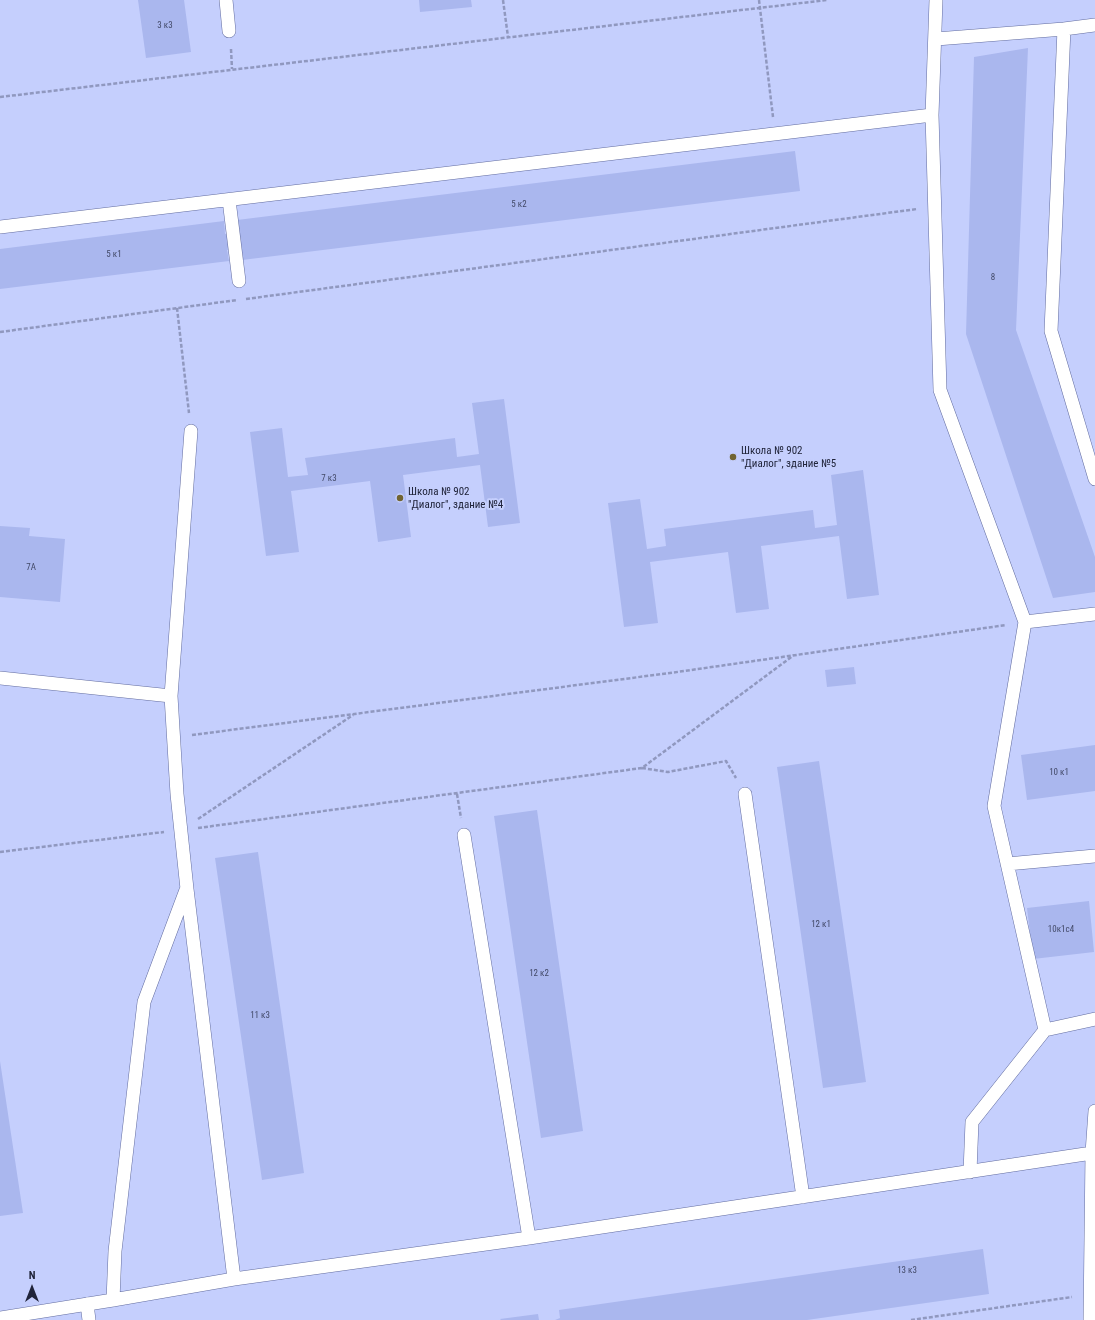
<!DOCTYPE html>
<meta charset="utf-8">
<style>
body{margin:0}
#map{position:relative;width:1095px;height:1320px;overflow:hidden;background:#c5cffd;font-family:"Roboto Condensed",sans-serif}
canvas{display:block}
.north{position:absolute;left:12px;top:1268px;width:40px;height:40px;-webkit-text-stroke:3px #c5cffd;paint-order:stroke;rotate:0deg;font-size:11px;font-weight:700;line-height:16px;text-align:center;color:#20243a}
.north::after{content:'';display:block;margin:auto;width:14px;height:18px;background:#20243a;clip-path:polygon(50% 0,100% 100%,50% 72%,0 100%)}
</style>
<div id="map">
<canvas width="1095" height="1320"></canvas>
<div class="north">N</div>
</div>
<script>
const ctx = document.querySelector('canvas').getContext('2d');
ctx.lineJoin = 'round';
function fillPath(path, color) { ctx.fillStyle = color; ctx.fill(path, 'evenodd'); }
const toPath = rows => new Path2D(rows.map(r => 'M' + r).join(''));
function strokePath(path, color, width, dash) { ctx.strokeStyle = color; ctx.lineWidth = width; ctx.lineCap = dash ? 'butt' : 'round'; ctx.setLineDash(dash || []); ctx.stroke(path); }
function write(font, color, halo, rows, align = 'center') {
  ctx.font = font + ' "Roboto Condensed",sans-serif'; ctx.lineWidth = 4; ctx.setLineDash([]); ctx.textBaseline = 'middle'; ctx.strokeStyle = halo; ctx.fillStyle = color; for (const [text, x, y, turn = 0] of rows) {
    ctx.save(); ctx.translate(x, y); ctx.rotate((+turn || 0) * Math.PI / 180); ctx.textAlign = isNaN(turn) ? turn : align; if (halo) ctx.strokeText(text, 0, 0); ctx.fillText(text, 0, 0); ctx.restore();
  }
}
const building = toPath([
 [138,0,184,0,191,52,146,58],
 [419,0,471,0,472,7,420,12],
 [1028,48,1016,330,1095,557,1095,592,1053,598,966,334,974,57],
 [795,151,800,191,242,260,241,248,227,250,229,261,0,289,0,249,224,221,225,234,239,232,237,220],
 [504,399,520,523,488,527,480,465,403,475,411,537,378,542,370,481,291,491,299,552,266,556,250,432,282,428,288,477,308,475,305,458,455,438,457,457,479,454,472,403],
 [863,470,879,595,847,599,839,536,761,546,769,609,736,613,728,552,650,562,658,623,624,627,608,503,640,499,647,549,666,546,664,529,813,510,815,528,837,525,831,475],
 [0,526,30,528,29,536,65,539,60,602,0,597],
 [854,667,856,684,827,687,825,670],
 [1095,745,1095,791,1027,800,1021,755],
 [819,761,866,1082,823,1088,777,767],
 [537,810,583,1131,541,1138,494,816],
 [258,852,304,1173,262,1180,215,858],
 [1089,901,1094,952,1033,959,1027,908],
 [0,1061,23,1213,0,1216],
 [983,1249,989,1294,807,1320,555,1320,560,1318,559,1310],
 [538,1314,539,1320,501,1320,500,1319]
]);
const path = toPath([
 [503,0,508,37],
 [759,0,773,117],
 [231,49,232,69],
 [0,97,827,0],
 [246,299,917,209],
 [177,308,189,413],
 [0,332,237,300],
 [192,735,670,673,1006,625],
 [642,768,668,772,726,761,736,778],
 [457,794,461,818],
 [198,819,353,715],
 [198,828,642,768,794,655],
 [0,852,164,832],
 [911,1320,1072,1297]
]);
const lane = toPath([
 [226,0,229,31],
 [936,0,932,115,940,390,1025,622,994,806,1045,1030],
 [1064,29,1095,25],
 [936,39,1064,29,1051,331,1095,479],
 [229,200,239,281],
 [0,227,932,115],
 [191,431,171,696,177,794,187,889,234,1279],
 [1025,622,1095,614],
 [0,678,171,696],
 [745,794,803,1197],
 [464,835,529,1238],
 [1007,864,1095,856],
 [970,1172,972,1122,1045,1030,1095,1019],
 [113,1300,115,1251,144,1002,186,890],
 [87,1304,89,1320],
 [0,1318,113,1300,234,1279,529,1238,1092,1153],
 [1090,1320,1092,1153,1095,1111]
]);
const markers = [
 [733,457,4,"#716431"],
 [400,498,4,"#716431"]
];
const numberNames = [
 ["3 к3",165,26],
 ["5 к2",519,205],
 ["5 к1",114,255],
 ["8",993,278],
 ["7 к3",329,479],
 ["7А",31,568],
 ["10 к1",1059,773],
 ["12 к1",821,925],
 ["10к1с4",1061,930],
 ["12 к2",539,974],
 ["11 к3",260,1016],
 ["13 к3",907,1271]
];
const poiNames = [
 ["Школа № 902",741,451],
 ["\"Диалог\", здание №5",741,464],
 ["Школа № 902",408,492],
 ["\"Диалог\", здание №4",408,505]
];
fillPath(building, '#aab7ee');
strokePath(lane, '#626c9f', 14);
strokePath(path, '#9098bf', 2.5, [4, 2]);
strokePath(lane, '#fff', 13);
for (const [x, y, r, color] of markers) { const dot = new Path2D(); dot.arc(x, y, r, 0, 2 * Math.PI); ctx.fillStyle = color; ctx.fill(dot); strokePath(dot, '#c5cffd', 1.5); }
write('9px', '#424967', null, numberNames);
write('11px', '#20243a', '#c5cffd', poiNames, 'left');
</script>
